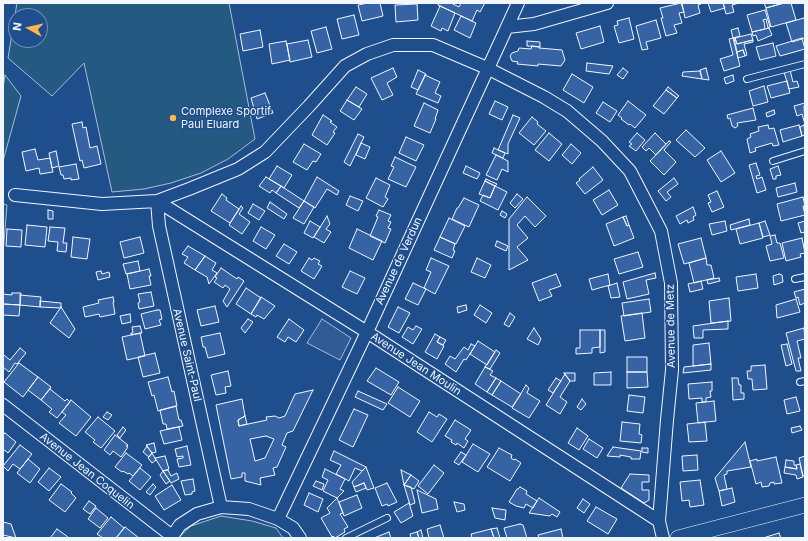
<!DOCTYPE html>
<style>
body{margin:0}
#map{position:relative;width:808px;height:541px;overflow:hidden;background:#1f4e8c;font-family:Inter,sans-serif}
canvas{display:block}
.frame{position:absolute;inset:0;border:4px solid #f2f6ff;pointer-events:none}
.north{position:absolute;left:8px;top:8px;width:40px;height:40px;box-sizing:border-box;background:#1f4e8c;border:1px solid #7391ba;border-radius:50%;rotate:278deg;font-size:11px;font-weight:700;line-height:16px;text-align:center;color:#f2f6ff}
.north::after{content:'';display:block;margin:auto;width:14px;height:18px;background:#ffb74d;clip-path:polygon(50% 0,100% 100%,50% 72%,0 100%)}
</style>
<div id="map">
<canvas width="808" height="541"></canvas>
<div class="frame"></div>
<div class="north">N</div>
</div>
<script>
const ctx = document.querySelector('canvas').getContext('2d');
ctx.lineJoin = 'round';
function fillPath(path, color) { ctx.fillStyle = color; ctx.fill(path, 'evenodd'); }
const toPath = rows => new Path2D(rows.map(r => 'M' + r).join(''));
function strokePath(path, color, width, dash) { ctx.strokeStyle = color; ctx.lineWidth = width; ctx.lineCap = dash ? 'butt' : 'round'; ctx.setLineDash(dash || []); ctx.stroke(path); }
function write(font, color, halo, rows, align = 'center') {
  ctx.font = font + ' Inter,sans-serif'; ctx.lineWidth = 3; ctx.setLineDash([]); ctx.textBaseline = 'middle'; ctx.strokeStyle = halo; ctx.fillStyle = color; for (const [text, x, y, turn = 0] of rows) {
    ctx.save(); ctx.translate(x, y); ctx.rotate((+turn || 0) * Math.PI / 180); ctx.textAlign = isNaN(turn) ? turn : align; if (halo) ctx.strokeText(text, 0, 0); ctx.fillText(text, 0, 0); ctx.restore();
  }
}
const green = toPath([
 [17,3,229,3,255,139,228,159,201,173,171,183,144,189,112,192,84,63,52,96,8,58,17,3],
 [16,16,40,16,40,40,16,40,16,16],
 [5,75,21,96,3,161,3,88,5,75],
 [3,204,7,205,3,254,3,204],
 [221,516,252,521,276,528,283,538,178,538,191,526,221,516]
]);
const parking = toPath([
 [322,319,351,338,340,360,307,343,322,319]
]);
const building = toPath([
 [368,3,380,3,383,16,362,21,358,5,368,3],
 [439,3,451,3,459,7,461,3,485,3,480,12,477,10,472,21,438,5,439,3],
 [681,3,684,12,679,13,682,23,674,25,677,33,666,36,661,18,663,18,660,8,681,3],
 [682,3,701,3,701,4,698,5,700,13,685,18,682,3],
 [708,3,723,3,725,8,711,12,708,3],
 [723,3,739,3,732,5,734,12,726,14,723,3],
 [764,3,784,3,766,8,764,3],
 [784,3,791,3,796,20,771,27,766,8,784,3],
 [417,4,418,20,396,22,395,5,417,4],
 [440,6,455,13,448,31,442,28,441,31,431,26,440,6],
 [765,10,770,27,768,28,766,19,763,20,763,21,764,21,765,29,752,32,747,15,765,10],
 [354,15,359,35,342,39,337,19,354,15],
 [461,16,476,23,470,38,454,30,461,16],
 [629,18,634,39,619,43,614,26,618,25,617,21,629,18],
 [804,18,805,22,805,38,792,42,786,23,804,18],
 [656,20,661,38,646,42,648,49,642,50,636,26,656,20],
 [600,26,604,42,581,49,576,33,600,26],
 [326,27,332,49,317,53,311,31,326,27],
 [738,28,740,36,733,38,731,30,738,28],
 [769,28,772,35,758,41,756,35,753,36,752,32,769,28],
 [260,30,263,47,243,51,240,34,260,30],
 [751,34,753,40,737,44,735,38,751,34],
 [733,38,740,66,724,71,720,59,733,55,729,39,733,38],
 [734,38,735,38,737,44,753,40,753,42,744,44,747,55,745,56,743,50,737,52,734,38],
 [802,38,805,49,780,56,776,46,802,38],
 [308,40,312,57,290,62,287,44,308,40],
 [286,41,290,60,272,64,269,44,286,41],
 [527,41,540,42,540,47,527,46,527,41],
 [773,43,776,56,760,60,756,47,773,43],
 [532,46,540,47,539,48,562,50,565,60,561,66,538,64,538,66,517,64,518,62,512,61,510,56,512,53,518,51,519,48,531,49,532,46],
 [743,50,745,56,738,58,737,52,743,50],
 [587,63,613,66,609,74,586,71,587,63],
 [393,68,397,77,387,83,393,95,382,100,371,78,393,68],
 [623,68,628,72,623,79,617,75,623,68],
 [706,68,709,80,702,79,700,70,706,68],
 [418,70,426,74,418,90,411,87,418,70],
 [790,70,793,82,797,81,799,87,789,89,784,72,790,70],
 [700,71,702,79,682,76,683,72,700,71],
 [572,74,593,87,584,103,563,90,572,74],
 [425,75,440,82,435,93,441,96,438,103,416,94,425,75],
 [733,75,734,81,726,84,724,78,733,75],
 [787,81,790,93,771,98,767,86,787,81],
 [764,86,768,102,753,106,749,91,764,86],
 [356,87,367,94,359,107,347,100,356,87],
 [668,87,679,96,677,98,666,90,668,87],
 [666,90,677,98,664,114,653,106,666,90],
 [265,93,273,113,257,119,251,98,265,93],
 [347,100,362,109,354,120,340,111,347,100],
 [495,101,508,107,502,120,489,114,495,101],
 [628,101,646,115,635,128,630,124,629,125,621,119,622,118,618,115,628,101],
 [603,102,617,111,610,122,596,113,603,102],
 [424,103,438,110,435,119,436,119,430,133,414,126,424,103],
 [805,103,805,106,804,106,805,124,802,114,797,116,794,106,805,103],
 [753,108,756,120,737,123,738,126,735,128,732,126,730,118,728,119,727,115,753,108],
 [774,110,775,114,767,117,766,113,774,110],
 [323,115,332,121,330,122,337,127,333,132,335,133,327,145,312,135,323,115],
 [513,115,520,118,508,144,508,154,498,150,513,115],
 [532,117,538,122,537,124,546,131,534,145,519,133,532,117],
 [82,122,83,128,86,127,90,148,97,146,101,164,84,168,82,160,80,161,72,124,82,122],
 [768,125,769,129,774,128,779,145,773,146,772,143,755,148,756,151,750,153,747,139,751,137,750,134,759,131,758,127,768,125],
 [799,125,802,136,783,142,780,130,799,125],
 [804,125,805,135,802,136,800,127,804,125],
 [686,130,705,148,695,157,676,140,686,130],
 [549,133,562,144,549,161,535,150,549,133],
 [637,133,645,140,636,151,629,146,632,144,629,142,637,133],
 [655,133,666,144,656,155,649,148,646,151,642,147,655,133],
 [358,134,364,137,350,166,344,162,358,134],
 [406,137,424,145,416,161,399,153,406,137],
 [669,141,671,142,664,150,676,162,664,175,650,161,669,141],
 [361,143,370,147,365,159,356,155,361,143],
 [304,144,321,154,316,162,313,161,307,170,293,162,304,144],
 [571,144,581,153,572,164,562,155,571,144],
 [494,148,505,153,503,158,492,153,494,148],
 [35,149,38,160,50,158,53,172,40,174,39,168,26,171,22,152,35,149],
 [56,151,59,166,52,168,49,153,56,151],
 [721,151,735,173,721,182,707,160,721,151],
 [496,155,508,161,508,172,502,169,497,180,486,175,496,155],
 [395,157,416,167,406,187,388,179,394,167,391,166,395,157],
 [756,163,760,175,756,176,757,179,762,177,766,190,757,193,749,165,756,163],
 [76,164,79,179,71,180,71,178,64,179,63,175,61,175,59,167,76,164],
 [277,166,292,175,284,188,269,179,277,166],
 [466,166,480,173,477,179,463,173,466,166],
 [778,166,781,175,776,176,776,179,773,179,770,169,778,166],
 [593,167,603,180,585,194,576,183,580,180,579,179,593,167],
 [266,177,281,186,276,193,272,190,270,193,259,186,266,177],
 [317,177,339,191,337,195,327,189,315,208,304,201,317,177],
 [376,178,390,185,385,197,388,199,383,207,366,198,376,178],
 [674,178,678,184,667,192,671,197,666,201,658,191,674,178],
 [486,179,497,184,495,186,485,181,486,179],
 [485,181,495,186,490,198,479,194,485,181],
 [795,183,797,192,778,197,776,188,795,183],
 [281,186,304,201,299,208,276,193,281,186],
 [495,186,507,192,498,210,480,201,483,195,490,198,495,186],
 [609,190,618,205,602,215,593,200,609,190],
 [717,191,724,207,712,212,708,203,711,202,708,195,717,191],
 [222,194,227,198,226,200,239,209,230,223,211,211,222,194],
 [517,194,523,199,515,208,510,203,517,194],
 [350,196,363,201,358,211,346,205,350,196],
 [527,197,546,216,535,227,525,216,517,225,528,238,517,247,528,260,509,270,509,219,527,197],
 [803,197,805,206,803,206,805,215,781,221,777,204,803,197],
 [464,198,479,205,469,227,452,219,457,208,458,208,464,198],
 [304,201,314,207,304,224,293,218,304,201],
 [270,202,287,214,284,219,267,208,270,202],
 [253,204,265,211,259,220,248,213,253,204],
 [241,206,243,208,239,214,250,222,242,234,229,225,241,206],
 [693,207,696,215,693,217,694,220,688,223,687,220,680,224,676,216,693,207],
 [48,210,53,211,53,219,48,219,48,210],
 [379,210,391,215,388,221,391,222,388,228,391,229,385,243,370,236,378,217,376,216,379,210],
 [502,211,507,214,505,218,500,215,502,211],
 [327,216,330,224,326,229,331,232,324,243,314,237,327,216],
 [626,216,629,225,627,226,623,217,626,216],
 [623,217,627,226,629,225,634,238,614,246,606,224,623,217],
 [449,218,465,226,456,244,440,237,449,218],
 [749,219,750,225,731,230,730,225,749,219],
 [310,221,320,227,313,238,304,233,310,221],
 [725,221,727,231,712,235,709,224,725,221],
 [765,221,770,235,763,237,759,223,765,221],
 [805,221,805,232,801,233,798,223,805,221],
 [759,223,763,238,740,244,736,229,759,223],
 [27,225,47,227,45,247,25,245,27,225],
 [50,227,65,228,63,243,67,243,66,252,57,251,58,242,48,241,50,227],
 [261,227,275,235,266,249,253,241,261,227],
 [7,229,22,230,21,247,6,246,7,229],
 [357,229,382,241,373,260,349,248,357,229],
 [775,235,777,243,780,243,784,258,770,261,766,246,772,244,770,236,775,235],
 [73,237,90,239,87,259,71,257,73,237],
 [140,237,144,253,124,258,120,242,140,237],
 [440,237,455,244,453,250,455,251,452,258,434,250,440,237],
 [701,238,706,258,684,264,678,244,701,238],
 [802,238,805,253,800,254,801,257,786,261,782,243,802,238],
 [497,241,508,246,506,251,495,246,497,241],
 [284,244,297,252,289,264,276,256,284,244],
 [188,246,205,256,195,270,184,263,188,257,182,254,188,246],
 [638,252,643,267,619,274,614,259,638,252],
 [205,256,216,263,212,270,217,273,209,284,207,277,195,270,205,256],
 [309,258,312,260,314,258,320,261,318,264,322,266,314,279,301,271,309,258],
 [431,258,449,266,435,294,424,288,431,272,426,270,431,258],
 [477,258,491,265,485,278,471,272,477,258],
 [706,258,707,265,711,265,714,278,694,283,689,263,706,258],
 [138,261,140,271,126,274,123,264,138,261],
 [221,268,237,279,238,277,244,281,227,307,223,301,230,289,225,285,223,288,214,282,217,278,215,277,221,268],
 [149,269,151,276,149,276,151,285,130,289,127,274,149,269],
 [101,271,102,274,109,272,110,277,98,280,96,272,101,271],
 [350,271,365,278,357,294,342,287,350,271],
 [655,273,656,278,646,280,649,294,627,299,623,282,655,273],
 [556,274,561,286,549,290,552,296,539,301,532,283,556,274],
 [608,274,610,285,592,290,589,279,608,274],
 [756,274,758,288,738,291,736,277,756,274],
 [779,274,782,275,783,282,774,285,773,276,779,274],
 [719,278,720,281,708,284,707,280,719,278],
 [701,281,703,289,690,292,688,284,701,281],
 [413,283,426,289,418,305,405,299,413,283],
 [617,283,620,297,611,298,608,286,617,283],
 [246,288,261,298,251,314,236,304,246,288],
 [805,289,805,303,800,305,798,297,796,298,794,292,805,289],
 [151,292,154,306,139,309,138,303,140,302,138,294,151,292],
 [12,293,21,293,20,305,3,304,3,294,12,295,12,293],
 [20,295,41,297,40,307,20,305,20,295],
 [113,297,114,302,113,302,115,314,100,317,99,314,85,317,83,307,99,303,98,300,113,297],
 [261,297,275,306,264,319,257,315,256,317,251,314,261,297],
 [729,298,731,321,711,323,709,301,729,298],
 [649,299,651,312,624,316,622,303,649,299],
 [796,299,800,312,777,318,776,305,796,299],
 [40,301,61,303,61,308,40,307,40,301],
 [3,304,20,305,19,316,3,315,3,304],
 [466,305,467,310,458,313,457,307,466,305],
 [480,305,492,313,486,323,474,315,480,305],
 [215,306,219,322,201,326,197,310,215,306],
 [61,307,75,329,69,338,50,323,61,307],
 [398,307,410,313,399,333,388,327,398,307],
 [157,310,160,310,162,319,159,320,161,325,145,329,141,314,157,310],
 [510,313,515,317,509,327,504,324,510,313],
 [642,313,645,338,625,341,621,316,642,313],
 [130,314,131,322,122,324,120,316,130,314],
 [248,319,253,322,245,333,241,328,248,319],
 [289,319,304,330,296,342,288,337,285,342,277,337,289,319],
 [728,321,728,329,703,330,703,338,694,338,693,326,728,321],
 [140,326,142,333,131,335,131,333,133,333,132,327,140,326],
 [416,326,422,329,413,344,402,337,408,327,413,330,416,326],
 [534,328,541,339,538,345,527,339,534,328],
 [804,328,805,339,797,341,801,358,798,358,801,371,796,371,786,333,804,328],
 [580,330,600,330,600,347,592,348,592,353,576,354,576,348,580,348,580,330],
 [600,330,605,330,605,352,600,353,600,330],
 [140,333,145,356,127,360,122,337,140,333],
 [220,333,225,354,208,358,205,347,203,347,201,337,220,333],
 [435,334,440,337,437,342,444,346,437,359,425,352,435,334],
 [440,337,446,340,443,345,437,342,440,337],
 [478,341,495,352,487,365,470,354,478,341],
 [709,343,711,364,693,366,693,345,709,343],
 [471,344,475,346,466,360,464,359,456,372,445,364,450,356,455,359,464,347,468,350,471,344],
 [787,344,792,364,786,366,781,345,787,344],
 [20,348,26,353,17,364,15,363,9,372,3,367,3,356,4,355,10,360,20,348],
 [496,350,500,353,490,369,485,367,496,350],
 [155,353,160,373,143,377,138,357,155,353],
 [627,357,647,357,647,372,627,372,627,357],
 [19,363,38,377,23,397,4,382,19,363],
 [711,364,711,370,683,373,684,367,711,364],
 [765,365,767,389,753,390,752,379,748,379,747,371,751,371,751,366,765,365],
 [485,367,493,371,490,375,496,378,487,392,475,384,485,367],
 [376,368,399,382,391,395,367,381,376,368],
 [228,371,231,386,225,387,226,393,216,395,211,375,228,371],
 [611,372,611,385,594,385,594,373,611,372],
 [627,372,647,372,648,387,627,388,627,372],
 [564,373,575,373,575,381,570,381,564,373],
 [565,374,570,381,560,397,567,402,560,414,546,405,565,374],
 [38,377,51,387,41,400,28,390,38,377],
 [168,377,172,392,174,391,177,406,158,411,154,395,152,396,148,382,168,377],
 [496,378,501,381,492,395,487,392,496,378],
 [556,378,561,381,553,393,548,390,556,378],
 [732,378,738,378,739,385,741,385,741,393,744,393,744,399,733,400,732,378],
 [501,381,521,394,512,407,492,395,501,381],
 [712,382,712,391,710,391,711,397,706,398,706,402,702,402,702,398,689,399,688,384,712,382],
 [526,385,529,388,527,393,540,401,529,418,512,408,526,385],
 [398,387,420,401,410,417,388,403,398,387],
 [50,389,65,401,67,399,70,402,57,418,49,412,52,409,41,400,50,389],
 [313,390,293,431,287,433,282,445,286,447,277,467,273,468,275,475,260,478,261,485,245,481,245,473,242,473,242,477,231,479,216,405,242,399,245,416,238,420,239,426,267,420,266,417,275,416,279,418,285,416,295,394,313,390],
 [266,436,274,439,265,458,255,461,250,439,266,436],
 [358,391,387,404,383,410,355,397,358,391],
 [629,395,645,397,643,413,627,411,629,395],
 [796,397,800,411,787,414,784,400,796,397],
 [582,399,586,404,581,410,577,407,582,399],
 [71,400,91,417,76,436,59,423,66,415,62,412,71,400],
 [714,401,716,421,698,423,696,403,714,401],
 [176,406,179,420,181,420,183,426,167,429,166,424,163,424,160,410,176,406],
 [354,409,368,415,353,447,339,440,354,409],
 [107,412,112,415,108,420,103,417,107,412],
 [429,412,437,417,439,414,447,419,432,442,417,432,429,412],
 [245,416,247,424,239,426,238,420,245,416],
 [98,417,115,431,101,448,93,442,95,440,85,432,98,417],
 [455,420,471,430,465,439,468,441,464,448,457,443,456,445,451,442,452,440,445,436,455,420],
 [622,422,640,424,639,434,642,435,641,443,620,441,622,422],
 [705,422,707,441,689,442,687,424,705,422],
 [800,426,802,430,792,433,791,428,800,426],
 [123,427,126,430,120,438,117,435,123,427],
 [179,427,182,440,164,444,160,431,179,427],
 [577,428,588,436,579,450,568,443,577,428],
 [5,433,16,442,8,453,3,449,3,435,5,433],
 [115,435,128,445,126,446,128,447,121,457,113,451,110,455,104,450,115,435],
 [589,439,603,448,597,458,583,449,589,439],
 [745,442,751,467,727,471,727,474,724,475,727,489,719,491,715,478,745,442],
 [154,443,156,452,152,453,146,445,154,443],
 [473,444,490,454,478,472,462,462,473,444],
 [20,445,32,454,20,469,13,464,8,471,3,466,20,445],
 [147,446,152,453,149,457,143,452,147,446],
 [187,446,191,465,179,467,177,459,183,458,183,456,177,457,175,449,187,446],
 [613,447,641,451,640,459,631,459,631,457,620,455,620,457,607,456,613,447],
 [499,448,512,455,511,458,514,460,515,459,521,463,510,481,487,467,499,448],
 [642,448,648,448,648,453,642,452,642,448],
 [334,451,366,467,362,471,355,468,349,481,336,474,341,465,330,460,334,451],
 [461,452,466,455,459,465,454,462,461,452],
 [126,453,142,465,133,476,129,473,128,474,123,471,122,472,115,467,126,453],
 [152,453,156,460,152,463,148,458,152,453],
 [697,455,698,470,683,471,682,456,697,455],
 [165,456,169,469,163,471,155,458,165,456],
 [805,456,805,476,803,476,799,458,805,456],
 [776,457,782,483,774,484,774,482,770,483,769,486,762,487,761,482,756,484,750,461,757,459,757,461,776,457],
 [28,459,40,469,30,483,17,473,28,459],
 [786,460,794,461,794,465,796,465,797,469,785,467,786,460],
 [800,464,803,477,797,479,796,475,784,473,785,467,797,469,796,465,800,464],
 [434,465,444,473,428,494,418,486,434,465],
 [366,467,374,488,367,490,364,483,354,487,352,482,366,467],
 [49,468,61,477,49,491,38,482,49,468],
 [140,468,151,477,140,490,129,481,140,468],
 [325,469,345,479,340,489,344,491,337,498,323,491,328,480,322,477,325,469],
 [168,470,171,476,177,473,179,479,171,483,163,471,168,470],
 [401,470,411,475,404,485,401,470],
 [163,471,170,481,166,484,160,475,163,471],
 [630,474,649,475,649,482,642,482,642,490,649,490,649,500,644,503,621,488,630,474],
 [411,475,419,481,414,489,404,485,411,475],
 [193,479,195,491,192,492,192,494,185,495,181,481,193,479],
 [700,480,704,505,690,507,689,500,682,501,680,482,700,480],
 [316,481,324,484,322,490,313,486,316,481],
 [364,483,366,488,356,492,354,487,364,483],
 [387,483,397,502,388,506,387,504,382,506,375,488,387,483],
 [61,484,72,492,71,493,76,498,65,512,49,500,61,484],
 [153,484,156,487,150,495,146,492,153,484],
 [172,485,181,500,164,510,155,496,172,485],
 [404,485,411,487,415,503,410,505,404,485],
 [520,487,527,491,526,494,537,501,533,508,526,504,524,508,516,506,509,502,517,489,518,489,520,487],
 [732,488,735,502,722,506,719,491,732,488],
 [417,490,436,499,438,509,422,513,417,490],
 [309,493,323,499,318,512,304,505,309,493],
 [357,495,362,508,344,516,339,502,357,495],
 [337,498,343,513,340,514,348,527,344,529,345,532,335,538,333,536,332,537,321,518,330,513,327,508,337,498],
 [539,498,560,512,557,517,552,514,550,516,529,513,539,498],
 [583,499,590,504,584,513,577,508,583,499],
 [89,501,96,506,90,514,83,509,89,501],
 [454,502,464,504,465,510,457,512,454,502],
 [409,503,413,516,401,523,394,512,409,503],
 [596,507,617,519,608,534,587,521,596,507],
 [96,508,108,518,100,528,88,519,96,508],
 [492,508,506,510,505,520,495,518,492,508],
 [111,517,124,528,116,538,103,538,97,534,111,517],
 [3,522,11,524,16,538,3,535,3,522],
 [520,524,523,525,527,538,507,538,504,528,520,524],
 [440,525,444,538,429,538,427,529,440,525],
 [125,527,139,538,116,538,125,527],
 [497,528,500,538,494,538,491,529,497,528],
 [57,529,68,537,67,538,50,538,57,529],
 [491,529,494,538,472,538,471,534,491,529],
 [561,529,563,538,539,538,538,535,561,529],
 [421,530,423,538,419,538,417,532,421,530],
 [389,532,391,538,374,538,389,532],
 [417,532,419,538,411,538,410,534,417,532],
 [779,533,781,538,763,538,779,533]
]);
const service = toPath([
 [747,79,805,64],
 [773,161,805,151],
 [795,279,805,277],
 [800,382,805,381],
 [346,538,387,518]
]);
const minor = toPath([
 [507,27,534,24,607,3],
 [15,195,102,204,157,201,189,189,238,169,265,152,309,106,345,66,367,54,393,45,433,45,487,68,544,97,567,111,602,141,630,171,661,231,671,283,672,370,667,420,659,521,663,538],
 [157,201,367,332,659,521],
 [157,201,159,226,221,507],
 [3,405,172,536],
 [278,519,367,332,518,3],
 [171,538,180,525,197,514,221,507,249,509,278,519,293,528,300,538]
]);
const tertiary = toPath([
 [678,538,805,505]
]);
const markers = [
 [173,118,4,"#ffb74d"]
];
const poiNames = [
 ["Complexe Sportif",181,112],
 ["Paul Eluard",181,125]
];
const streetNames = [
 ["Avenue de Verdun",399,261,-65],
 ["Avenue de Metz",671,326,-91],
 ["Avenue Saint-Paul",187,355,77],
 ["Avenue Jean Moulin",416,364,33],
 ["Avenue Jean Coquelin",87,471,38]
];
fillPath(green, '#245a82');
strokePath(green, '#a8bbd7', 1);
fillPath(parking, '#305b95');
strokePath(parking, '#a8bbd7', 1);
fillPath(building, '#3563a3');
strokePath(building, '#f2f6ff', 1);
strokePath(service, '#f2f6ff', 8);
strokePath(minor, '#f2f6ff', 14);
strokePath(tertiary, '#f2f6ff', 16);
strokePath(service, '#1f4e8c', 6);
strokePath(minor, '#1f4e8c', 12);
strokePath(tertiary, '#1f4e8c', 15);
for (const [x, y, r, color] of markers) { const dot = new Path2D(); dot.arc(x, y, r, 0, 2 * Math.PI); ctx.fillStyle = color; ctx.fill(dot); strokePath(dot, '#1f4e8c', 1.5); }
write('11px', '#f2f6ff', '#1f4e8c', poiNames, 'left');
write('11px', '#f2f6ff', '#1f4e8c', streetNames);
</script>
